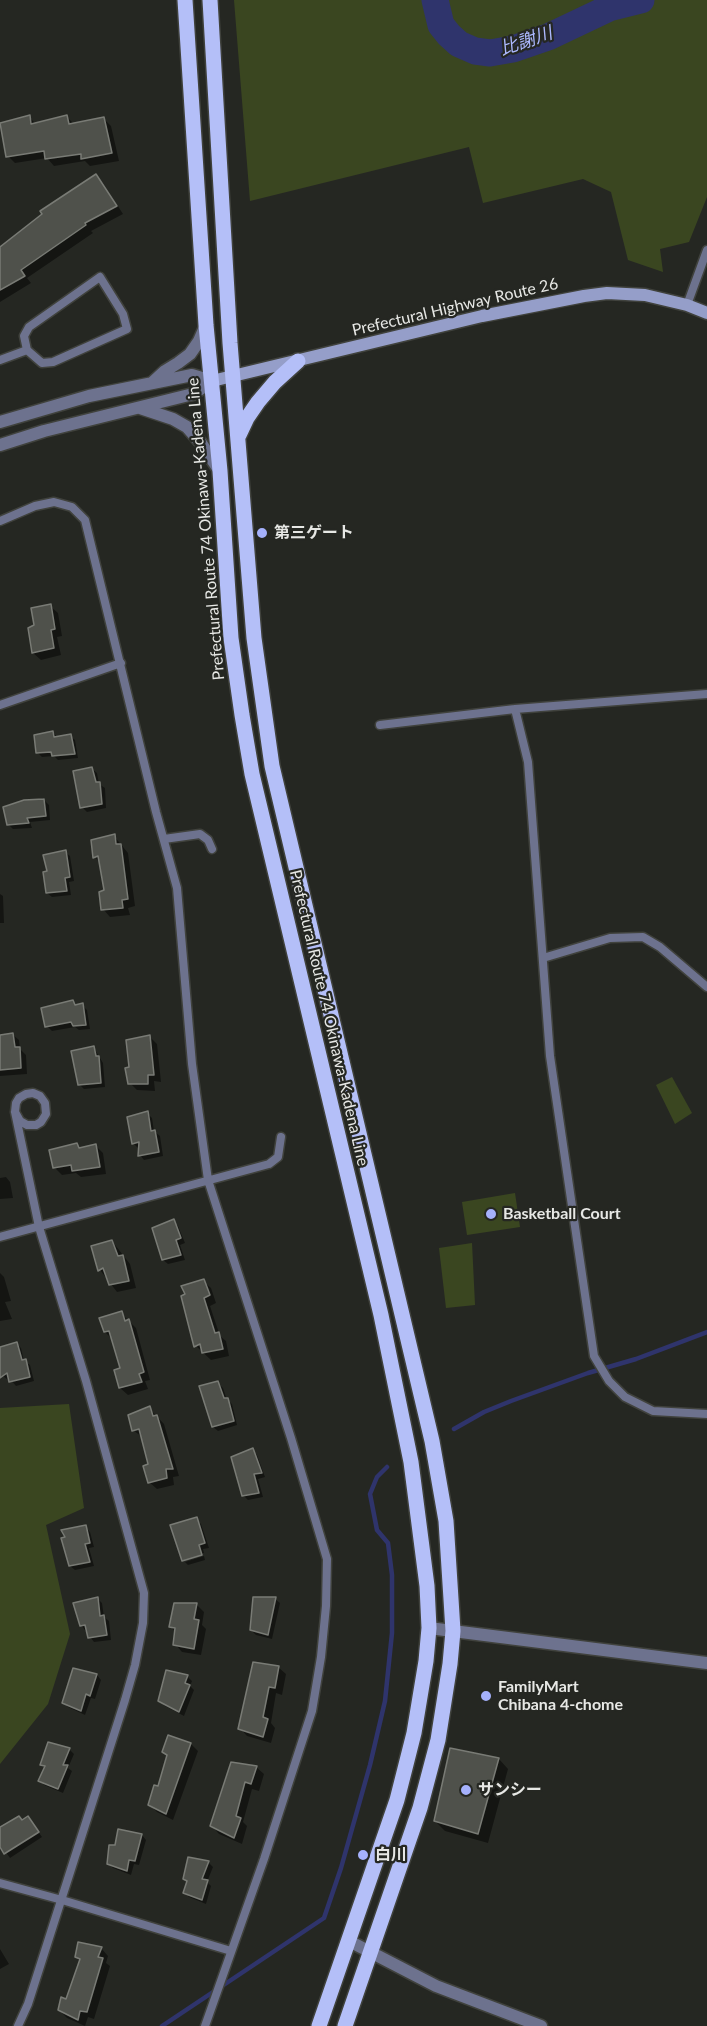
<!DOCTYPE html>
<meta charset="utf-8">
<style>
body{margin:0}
canvas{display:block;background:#252722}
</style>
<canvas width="707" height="2026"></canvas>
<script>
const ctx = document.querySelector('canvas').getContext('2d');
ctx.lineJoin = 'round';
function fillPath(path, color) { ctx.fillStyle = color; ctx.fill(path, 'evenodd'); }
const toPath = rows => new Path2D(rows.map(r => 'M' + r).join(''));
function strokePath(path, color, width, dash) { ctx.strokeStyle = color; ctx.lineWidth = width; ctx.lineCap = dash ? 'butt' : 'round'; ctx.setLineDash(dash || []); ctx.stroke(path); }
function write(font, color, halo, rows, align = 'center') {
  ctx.font = font + ' Lato,"Noto Sans JP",sans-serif'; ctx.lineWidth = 4.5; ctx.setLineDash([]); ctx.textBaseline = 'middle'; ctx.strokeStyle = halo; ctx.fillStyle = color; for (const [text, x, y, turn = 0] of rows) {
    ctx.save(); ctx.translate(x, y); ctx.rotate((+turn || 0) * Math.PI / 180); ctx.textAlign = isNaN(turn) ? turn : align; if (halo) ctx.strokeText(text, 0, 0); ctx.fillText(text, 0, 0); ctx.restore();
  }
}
const green = toPath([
 [234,0,707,0,707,197,689,242,660,249,663,272,628,260,611,192,583,179,483,203,469,147,250,201],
 [672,1077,692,1113,675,1124,656,1085],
 [515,1193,520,1227,467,1235,462,1202],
 [472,1243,475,1305,446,1308,439,1248],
 [69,1404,84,1508,46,1525,70,1634,48,1704,0,1764,0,1408]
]);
const shadow = toPath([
 [29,117,36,124,67,117,74,124,104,119,111,126,119,161,90,166,85,161,54,166,47,158,15,163,8,156],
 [96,176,103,183,123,214,91,231,93,233,27,278,31,283,0,302,0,248],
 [50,606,58,613,62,636,57,637,61,655,41,660,33,653,36,625],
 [53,732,58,738,70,736,75,740,78,758,58,760,54,756,42,757,37,752],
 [92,769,97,773,99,784,105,788,106,808,87,812,82,807],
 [44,800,49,805,50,820,30,822,32,828,13,829,8,824],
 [114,836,128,853,135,906,128,908,130,915,110,917,103,909,106,891,101,864,95,857,92,841],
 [65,852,70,856,74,881,69,882,71,895,52,897,47,893,49,873],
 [0,894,3,896,4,923,0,923],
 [72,1002,77,1006,82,1005,87,1010,90,1029,79,1030,75,1027,52,1031,47,1026],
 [12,1034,19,1040,20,1049,26,1055,27,1074,0,1076,0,1036],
 [150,1037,157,1044,161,1082,154,1081,155,1091,137,1090,130,1083,131,1068],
 [94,1048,103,1063,105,1087,84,1089,79,1084],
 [147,1113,152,1118,154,1131,160,1136,163,1156,144,1160,140,1155,140,1147,138,1148,133,1143],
 [77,1145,81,1149,96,1146,103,1153,106,1174,81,1177,76,1173,62,1175,54,1167],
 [6,1177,10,1182,13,1198,0,1199,0,1178],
 [174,1221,178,1226,185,1243,180,1245,185,1260,168,1264,163,1260,154,1229],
 [112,1241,130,1264,136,1288,117,1292,100,1270,93,1247],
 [0,1273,4,1277,11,1301,5,1302,12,1319,0,1321],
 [203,1281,211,1288,216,1303,210,1306,220,1336,226,1341,229,1356,211,1360,196,1346],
 [121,1313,136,1328,150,1380,145,1381,148,1389,128,1395,120,1388,122,1369,112,1339,105,1332],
 [16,1343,21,1348,24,1361,30,1365,34,1381,16,1386,10,1379,8,1380,3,1376,0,1349],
 [218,1383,223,1388,227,1400,232,1404,237,1425,218,1431,213,1427],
 [149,1408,164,1424,179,1476,173,1477,174,1485,157,1489,149,1482,150,1465,142,1437,133,1430],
 [253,1450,257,1455,265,1477,258,1479,263,1497,248,1500,243,1495],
 [196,1519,201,1524,209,1548,203,1549,204,1553,184,1559,184,1561,184,1560],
 [85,1527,90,1532,94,1547,89,1548,94,1566,75,1570,70,1566],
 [204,1556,205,1560,188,1565,185,1562],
 [97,1598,102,1603,104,1617,109,1621,111,1640,94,1642,81,1625],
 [275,1599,280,1603,272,1639,256,1635,251,1630],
 [175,1604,197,1605,204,1612,202,1625,206,1629,201,1655,182,1652,175,1644,176,1632,171,1627],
 [278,1667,286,1674,282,1695,276,1693,271,1723,275,1728,271,1743,247,1736,240,1728],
 [74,1670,97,1675,101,1680,95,1699,91,1698,85,1715,68,1707,64,1703],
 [187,1676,192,1681,190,1686,194,1690,184,1716,165,1706,160,1701],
 [191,1744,198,1751,173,1820,157,1812,149,1804,159,1788,168,1756,164,1752],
 [69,1749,74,1754,68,1768,72,1771,63,1793,44,1785,40,1780,46,1768,42,1764],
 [499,1759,508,1769,488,1843,445,1831,435,1821],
 [256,1767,264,1774,259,1791,252,1789,243,1822,247,1826,242,1844,219,1834,212,1826],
 [22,1822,32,1823,42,1837,10,1858,0,1844,0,1829],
 [142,1835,146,1840,139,1865,134,1864,131,1875,113,1868,108,1863,116,1846],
 [208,1862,213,1867,207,1882,211,1886,206,1904,189,1897,185,1892,188,1882,184,1879],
 [101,1948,108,1956,106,1963,110,1966,94,2019,88,2017,85,2026,67,2018,59,2010,67,2001,81,1962,76,1957],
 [0,1949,9,1964,0,1969]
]);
const stream = toPath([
 [454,1429,484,1412,511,1401,588,1373,636,1359,707,1332],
 [162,2026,324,1918,341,1868,370,1765,385,1701,392,1633,392,1575,388,1543,377,1530,370,1494,377,1477,387,1467]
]);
const river = toPath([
 [435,0,441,25,449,35,459,44,475,51,490,53,513,49,548,37,609,8,641,0]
]);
const building = toPath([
 [30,115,31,124,67,115,69,124,104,117,112,153,81,159,81,154,45,159,44,151,6,157,0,123,30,115],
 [96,174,117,206,85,223,86,225,21,270,25,276,0,290,0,247,42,214,40,211,96,174],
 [51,604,55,629,51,630,54,648,32,653,28,628,34,625,31,608,51,604],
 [53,731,54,737,71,734,75,754,52,756,51,752,36,753,34,735,53,731],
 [92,767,96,782,100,782,102,804,80,808,73,771,92,767],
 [44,799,46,816,27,818,29,823,7,825,3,807,24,800,44,799],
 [115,834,116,844,121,844,128,899,122,900,123,908,101,910,99,892,104,890,98,856,93,858,91,840,115,834],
 [66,850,70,877,65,878,67,891,46,893,43,872,47,871,43,855,66,850],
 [73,1000,75,1005,83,1003,86,1025,73,1026,71,1022,45,1027,41,1008,73,1000],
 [13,1033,15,1047,20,1047,21,1068,0,1070,0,1035,13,1033],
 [150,1035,154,1075,148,1075,148,1084,128,1084,125,1068,129,1067,126,1040,150,1035],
 [94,1046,96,1056,99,1056,101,1083,78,1085,71,1051,94,1046],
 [148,1111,151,1131,155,1130,159,1152,138,1156,139,1142,132,1144,127,1117,148,1111],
 [77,1143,79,1148,96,1144,100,1167,72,1171,71,1165,53,1168,49,1150,77,1143],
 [174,1219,181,1238,176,1240,181,1255,162,1260,152,1228,174,1219],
 [112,1240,118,1256,123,1255,129,1281,109,1285,103,1268,98,1271,91,1246,112,1240],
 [204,1279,210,1295,204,1298,215,1333,219,1332,223,1349,202,1353,200,1344,194,1347,181,1296,185,1294,181,1286,204,1279],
 [122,1311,125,1321,129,1319,144,1372,139,1374,142,1382,119,1388,114,1370,120,1368,109,1331,104,1332,99,1318,122,1311],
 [17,1342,22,1360,26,1359,30,1377,9,1382,7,1373,0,1378,0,1347,17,1342],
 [218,1381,224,1398,228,1398,234,1421,212,1427,199,1386,218,1381],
 [150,1406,153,1416,157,1415,173,1469,166,1469,167,1478,148,1483,143,1466,148,1464,139,1429,132,1431,128,1415,150,1406],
 [253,1448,262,1473,254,1474,259,1493,242,1496,231,1457,253,1448],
 [197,1517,205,1543,199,1545,202,1555,182,1561,170,1525,197,1517],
 [86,1525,90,1543,85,1544,90,1562,69,1566,61,1538,65,1537,61,1530,86,1525],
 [98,1597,100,1616,104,1615,107,1635,88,1638,85,1625,80,1626,73,1603,98,1597],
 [253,1597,276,1597,268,1635,250,1630,253,1597],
 [174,1603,197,1603,194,1619,199,1620,194,1649,173,1645,175,1628,169,1627,174,1603],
 [253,1662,279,1666,275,1688,269,1687,263,1717,268,1719,263,1737,238,1729,253,1662],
 [73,1668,97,1674,90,1696,86,1694,81,1711,62,1703,73,1668],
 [166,1670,188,1675,185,1683,190,1685,179,1712,158,1701,166,1670],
 [168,1735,191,1743,166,1814,148,1805,154,1785,158,1786,167,1755,162,1752,168,1735],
 [48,1742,70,1748,63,1765,68,1765,58,1789,38,1781,45,1766,40,1765,48,1742],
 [450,1748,499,1758,478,1834,434,1821,450,1748],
 [231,1762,257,1766,251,1784,245,1782,236,1816,241,1818,234,1838,210,1826,231,1762],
 [19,1816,22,1820,28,1816,39,1832,4,1854,0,1847,0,1827,19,1816],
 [118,1829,142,1834,135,1861,129,1860,127,1871,107,1864,109,1845,115,1845,118,1829],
 [188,1857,209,1861,202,1879,208,1880,202,1900,183,1893,187,1881,183,1879,188,1857],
 [78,1942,102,1947,98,1957,103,1958,87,2012,80,2011,78,2020,58,2010,61,1997,66,1999,80,1959,75,1957,78,1942]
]);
const service = toPath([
 [100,277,123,314,127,329,53,362,42,363,27,350,24,336,29,327,100,277],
 [687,305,707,250],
 [0,360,27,350],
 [0,521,35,506,54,502,72,507,85,520,156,812,177,888,192,1064,208,1180,291,1438,327,1559,326,1606,321,1657,312,1711,264,1859,205,2026],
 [0,705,121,663],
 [515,709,528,762,550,1056,594,1356,609,1381,625,1397,653,1411,707,1414],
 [380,725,515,709,707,694],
 [164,839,200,834,208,840,212,849],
 [543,958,610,938,643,937,660,947,707,987],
 [15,1112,20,1121,27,1125,36,1125,41,1122,46,1114,45,1103,40,1096,33,1093,26,1094,19,1098,16,1103,15,1112,39,1227,86,1381,144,1593,143,1623,135,1665,125,1700,28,2004,18,2026],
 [0,1237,269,1164,278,1157,281,1137],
 [0,1883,62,1900,231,1951]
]);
const minor = toPath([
 [349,1941,436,1986,541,2026]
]);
const tertiary = toPath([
 [152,383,165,371,178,363,190,354,199,341,206,325],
 [140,408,173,419,187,427,201,443,219,470],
 [0,422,89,396,192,375,212,381],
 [0,445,44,431,193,394,212,381],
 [429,1628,707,1663]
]);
const secondary = toPath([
 [212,381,482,316,584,296,607,293,645,295,687,305,707,313]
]);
const primary = toPath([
 [185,0,206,325,220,471,231,638,242,715,252,774,381,1315,411,1462,427,1586,429,1628,426,1661,414,1733,397,1800,319,2026],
 [210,0,230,343,254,638,272,766,432,1441,446,1521,451,1599,453,1631,450,1664,438,1740,420,1808,345,2026],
 [239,435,247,418,258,402,275,382,298,361]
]);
const markers = [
 [262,533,6,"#a5b1fc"],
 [491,1214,6,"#a5b1fc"],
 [486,1696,6,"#a5b1fc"],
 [466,1790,6,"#a5b1fc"],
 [363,1855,6,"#a5b1fc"]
];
const streetNames = [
 ["Prefectural Highway Route 26",455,307,-13],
 ["Prefectural Route 74 Okinawa-Kadena Line",206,529,-95],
 ["Prefectural Route 74 Okinawa-Kadena Line",329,1018,77]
];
const poiNames = [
 ["第三ゲート",274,533],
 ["Basketball Court",503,1214],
 ["FamilyMart",498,1687],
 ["Chibana 4-chome",498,1705],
 ["サンシー",478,1790],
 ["白川",375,1855]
];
const waterNames = [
 ["比謝川",526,41,-19]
];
fillPath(green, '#3a4620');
fillPath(shadow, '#0007');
strokePath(stream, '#2f346c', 4.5);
strokePath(river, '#2f346c', 27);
fillPath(building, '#4f514b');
strokePath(building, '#797b75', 1.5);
strokePath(service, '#40423d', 11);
strokePath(minor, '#40423d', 15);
strokePath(tertiary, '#40423d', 15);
strokePath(secondary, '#40423d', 15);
strokePath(primary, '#40423d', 18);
strokePath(service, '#6d728e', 8);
strokePath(minor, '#6d728e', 12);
strokePath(tertiary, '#6d728e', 12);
strokePath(secondary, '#959ec9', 12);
strokePath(primary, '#b4bff8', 15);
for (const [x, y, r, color] of markers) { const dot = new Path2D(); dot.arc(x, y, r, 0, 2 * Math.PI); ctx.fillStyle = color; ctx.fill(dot); strokePath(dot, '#252722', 2); }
write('16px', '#e7e8e5', '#252722', streetNames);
write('bold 16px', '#e7e8e5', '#252722', poiNames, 'left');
write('italic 18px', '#adb9ff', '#252722', waterNames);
</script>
